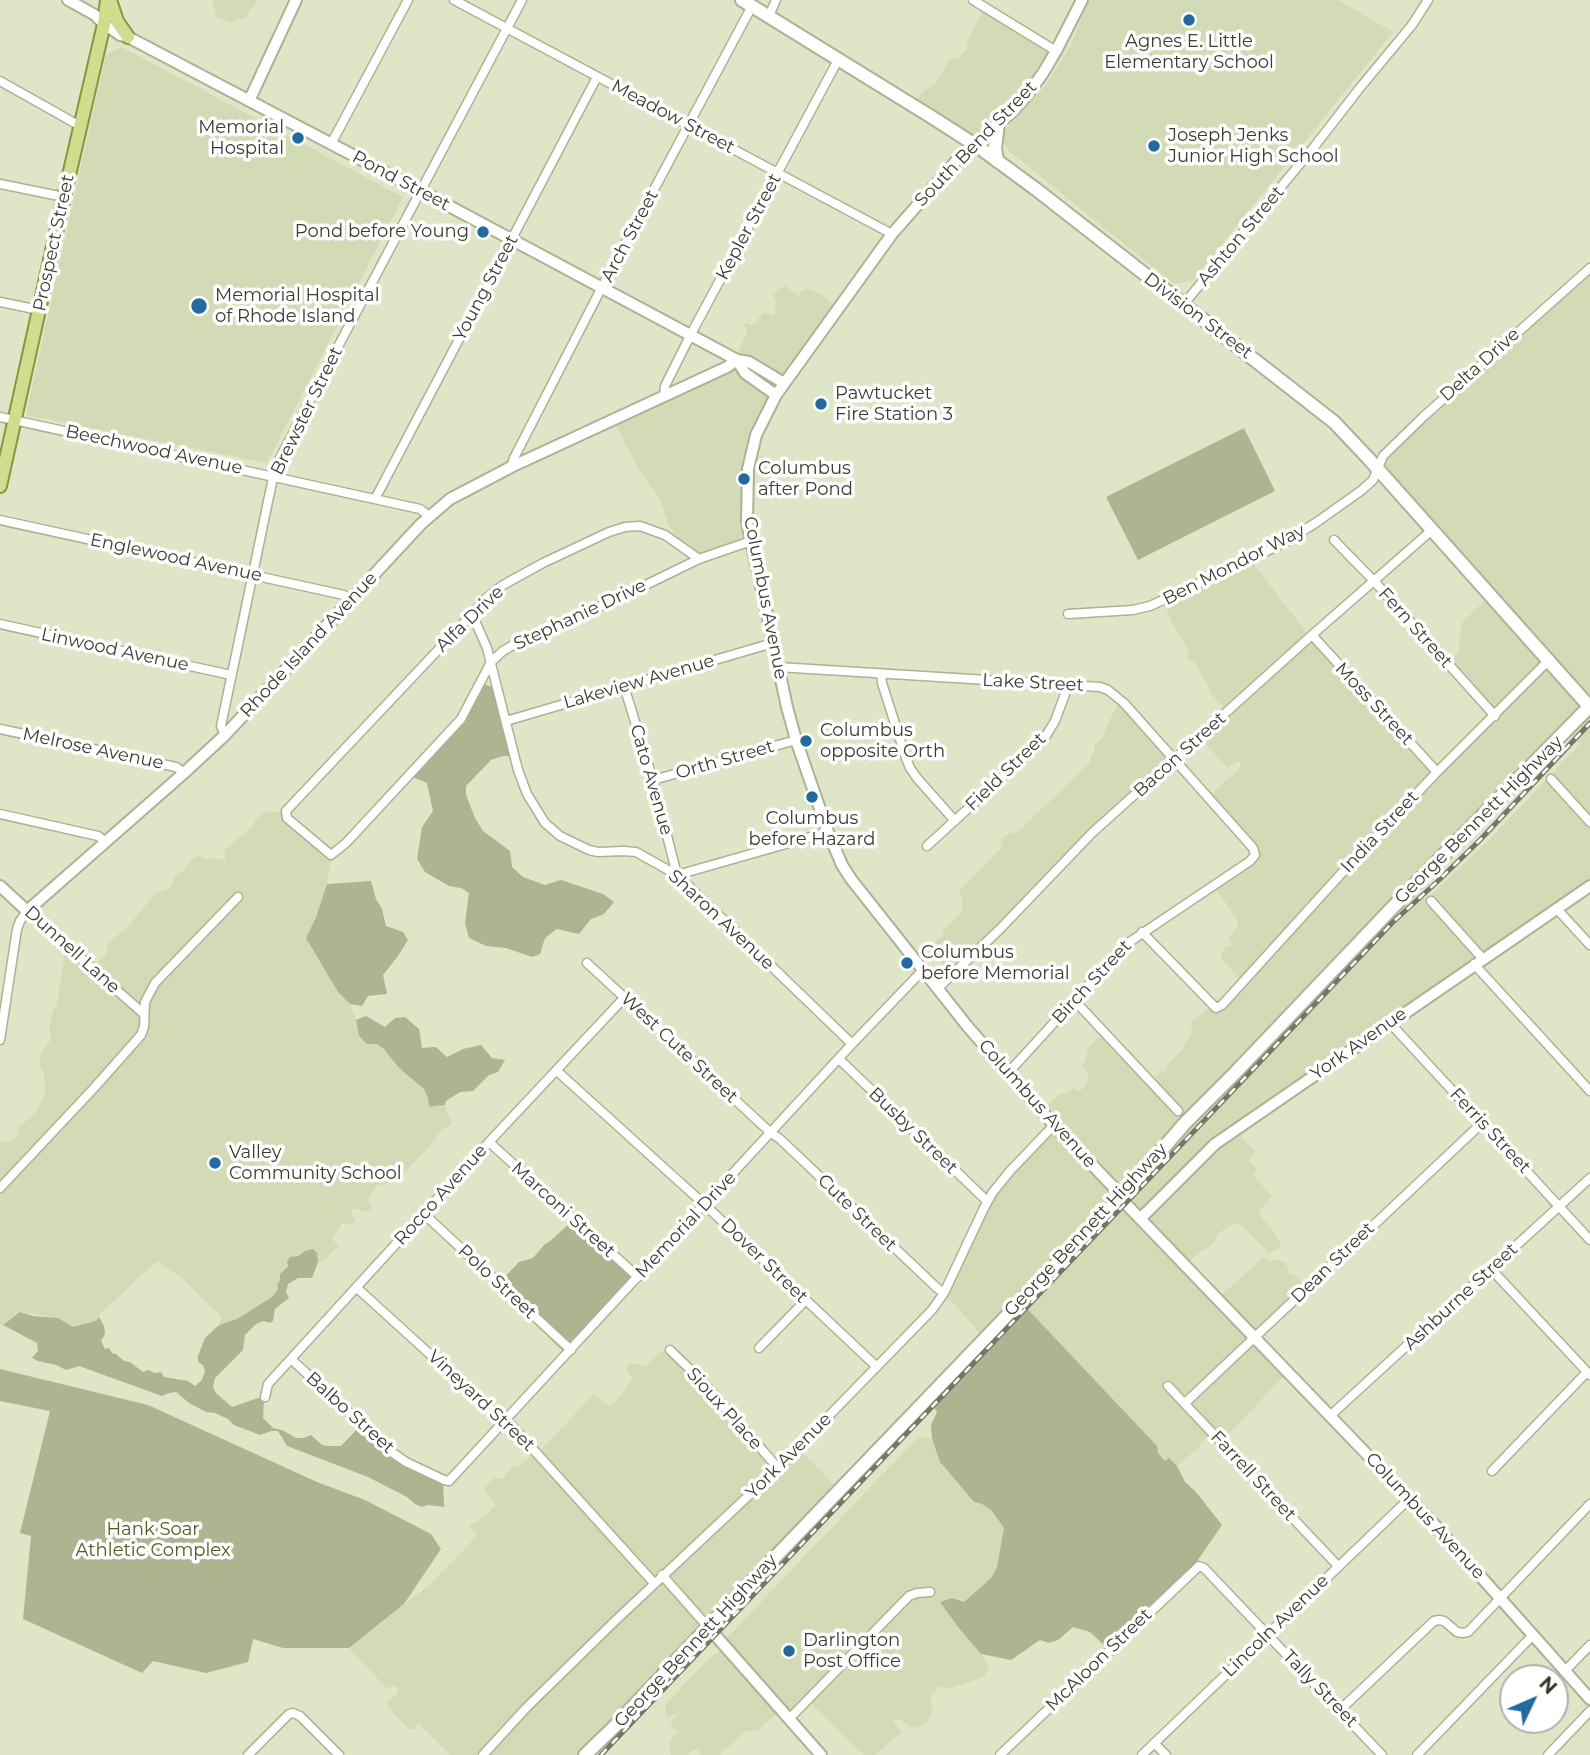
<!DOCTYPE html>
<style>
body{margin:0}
#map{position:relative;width:1590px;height:1755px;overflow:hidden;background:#dee6c7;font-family:Montserrat,sans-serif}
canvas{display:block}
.north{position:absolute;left:1499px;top:1664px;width:70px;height:70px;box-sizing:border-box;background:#fff;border:2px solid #b0b1ad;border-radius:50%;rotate:46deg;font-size:19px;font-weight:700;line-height:28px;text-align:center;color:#3a3d31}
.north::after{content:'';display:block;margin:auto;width:24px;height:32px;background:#236b9f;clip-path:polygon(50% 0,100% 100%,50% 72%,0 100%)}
</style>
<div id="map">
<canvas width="1590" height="1755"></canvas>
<div class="north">N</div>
</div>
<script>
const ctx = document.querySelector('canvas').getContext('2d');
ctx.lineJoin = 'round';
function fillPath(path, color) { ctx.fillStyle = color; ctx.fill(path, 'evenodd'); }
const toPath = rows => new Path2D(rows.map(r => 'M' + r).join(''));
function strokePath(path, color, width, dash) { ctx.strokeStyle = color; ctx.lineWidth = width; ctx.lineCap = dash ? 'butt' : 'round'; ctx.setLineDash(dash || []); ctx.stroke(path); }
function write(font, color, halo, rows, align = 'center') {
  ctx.font = font + ' Montserrat,sans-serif'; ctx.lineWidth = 7; ctx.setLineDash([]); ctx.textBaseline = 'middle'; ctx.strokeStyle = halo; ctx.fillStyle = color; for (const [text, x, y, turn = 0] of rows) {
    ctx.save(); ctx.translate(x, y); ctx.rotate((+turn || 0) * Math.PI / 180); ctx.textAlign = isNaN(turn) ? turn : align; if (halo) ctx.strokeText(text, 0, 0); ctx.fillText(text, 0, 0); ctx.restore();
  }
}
const built = toPath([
 [214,0,258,0,244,19,240,18,233,23,216,17,215,14,216,10,212,6],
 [1089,0,1338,0,1393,32,1193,280,1182,283,1173,283,1010,152,1002,140,1004,131,1045,86,1071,45],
 [984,11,1055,52,1043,72,971,148,911,109,923,91,934,85,950,59,958,58,967,48,967,43,973,28],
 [122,47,403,197,267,463,26,415,106,54],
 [1590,269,1590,888,1238,1132,1255,1152,1249,1160,1257,1169,1253,1175,1272,1196,1258,1213,1277,1236,1281,1247,1269,1253,1242,1226,1234,1223,1219,1233,1213,1244,1198,1253,1185,1267,1217,1299,1264,1257,1270,1261,1279,1260,1284,1262,1289,1269,1288,1273,1294,1274,1307,1288,1255,1339,1285,1375,1220,1443,1210,1434,1197,1449,1177,1466,1169,1459,1166,1461,1157,1453,1157,1446,1021,1302,983,1338,955,1304,944,1297,985,1207,1010,1173,1053,1128,1040,1112,1060,1094,1067,1093,1073,1088,1079,1091,1085,1087,1089,1075,1083,1065,1088,1053,1087,1048,1101,1035,1148,1084,1162,1071,1166,1071,1167,1065,1183,1050,1184,1045,1191,1035,1192,1022,1210,1007,1216,1009,1242,981,1221,959,1222,952,1226,947,1233,946,1229,938,1238,926,1238,921,1216,889,1217,887,1254,855,1206,801,1226,780,1238,772,1241,764,1238,761,1228,768,1200,738,1228,712,1213,696,1195,663,1187,659,1189,651,1172,623,1164,602,1250,560,1313,640,1438,775,1441,774,1492,718,1446,665,1460,651,1459,641,1462,623,1487,598,1371,469],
 [1568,731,1580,744,1490,839,1426,900,1416,889],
 [785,285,800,298,800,293,805,289,812,290,823,296,837,308,784,384,746,470,749,544,699,558,688,550,675,534,668,523,659,497,639,470,614,422,736,358,747,332,744,323,753,325,764,312,774,316,776,311,774,307,777,302,773,295],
 [1118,703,1171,763,1053,872,952,975,929,948,943,935,944,930,963,911,962,898,959,891,1003,846,1000,840,1011,832,1016,834,1090,762,1090,757,1094,752,1095,744,1101,739],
 [266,811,286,813,332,854,325,895,306,938,338,992,350,1004,356,1020,359,1036,377,1044,384,1049,399,1068,425,1089,428,1098,429,1107,445,1105,452,1124,441,1131,425,1151,397,1181,376,1186,368,1199,372,1210,367,1212,357,1209,351,1210,355,1222,350,1224,342,1223,332,1239,339,1246,332,1252,326,1259,318,1262,317,1253,305,1251,298,1256,294,1256,280,1274,278,1289,272,1297,237,1319,219,1325,222,1316,199,1296,183,1279,157,1261,100,1314,96,1321,73,1327,58,1318,20,1312,3,1325,0,1325,0,1144,2,1142,10,1141,20,1133,18,1127,35,1114,45,1095,44,1073,40,1065,40,1055,51,1039,49,1030,52,1013,57,1005,65,950,89,970,105,956,109,943,129,925,157,892,163,891,168,889,174,883,174,877,184,870,194,857,201,856,207,860,213,858,225,860,225,851,229,846,254,825,255,821,262,813],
 [662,1351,669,1351,776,1467,799,1449,839,1490,591,1755,450,1755,418,1723,415,1729,408,1729,388,1707,387,1701,397,1694,398,1688,395,1685,387,1689,349,1648,430,1584,477,1536,469,1526,485,1516,496,1505,484,1489,494,1478,502,1479,513,1465,519,1467,532,1455,536,1455,594,1394,610,1406,620,1397,633,1378,627,1370,628,1365,632,1363,646,1366],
 [919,1436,932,1439,940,1463,974,1502,982,1504,991,1510,1004,1528,997,1567,991,1578,964,1602,952,1598,940,1602,958,1627,979,1651,989,1666,984,1677,948,1689,940,1686,930,1697,933,1709,928,1721,921,1726,912,1728,901,1720,893,1720,901,1732,875,1755,864,1755,810,1702,789,1721,779,1712,757,1731,746,1731,719,1755,701,1755,698,1750,693,1750,687,1755,671,1755,670,1753,670,1742,677,1732,672,1728,671,1722,676,1716,675,1714,669,1717,665,1713,666,1704,709,1658,722,1650,721,1644]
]);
const green = toPath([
 [1244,428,1275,491,1138,560,1106,497],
 [483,684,496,688,515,756,503,756,491,760,466,786,466,795,475,818,483,831,510,851,512,867,523,877,545,885,561,880,603,894,614,902,604,914,591,919,579,934,557,929,545,938,540,954,532,957,506,948,486,946,469,938,465,923,469,893,461,888,449,886,425,872,417,859,422,827,433,811,427,783,412,777,462,717],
 [371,881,376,899,382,909,386,926,403,932,408,940,398,956,383,975,387,994,368,996,362,1006,350,1004,338,992,306,938,316,917,327,884],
 [366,1016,385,1027,395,1018,405,1017,419,1029,422,1048,436,1047,447,1057,463,1049,481,1045,492,1058,505,1060,498,1072,489,1075,473,1091,460,1092,446,1101,445,1105,429,1107,428,1098,424,1089,399,1068,384,1049,377,1044,367,1044,359,1036,356,1020],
 [571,1222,636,1281,566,1354,496,1286,519,1262,533,1258,545,1244,549,1242],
 [313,1249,317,1253,318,1262,312,1278,298,1278,288,1284,286,1292,289,1298,275,1309,273,1321,270,1323,263,1321,256,1324,245,1335,243,1350,215,1378,213,1388,216,1393,232,1407,258,1398,264,1400,263,1418,273,1428,282,1430,296,1438,304,1438,311,1435,322,1445,328,1446,341,1446,359,1427,399,1462,443,1481,444,1505,445,1507,428,1505,422,1507,415,1504,407,1497,368,1477,287,1446,278,1431,271,1431,260,1435,234,1425,228,1419,215,1413,206,1412,189,1403,176,1392,169,1393,162,1396,79,1366,66,1370,56,1365,38,1361,32,1358,38,1351,37,1343,3,1325,20,1312,33,1316,58,1318,73,1327,96,1321,99,1317,104,1326,105,1334,101,1341,105,1349,109,1348,112,1353,116,1354,124,1361,130,1362,143,1372,148,1370,155,1373,161,1372,164,1377,188,1381,195,1386,202,1380,205,1371,203,1365,198,1362,198,1356,205,1338,219,1325,237,1319,272,1297,278,1289,277,1285,280,1280,280,1274,288,1266,287,1262,290,1257,298,1256,305,1251],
 [1020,1301,1157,1446,1158,1453,1165,1461,1169,1458,1177,1466,1185,1482,1196,1492,1222,1525,1187,1576,1110,1651,1090,1632,1073,1627,1058,1640,1049,1643,1040,1640,1011,1660,981,1654,958,1627,940,1602,952,1598,964,1602,991,1578,997,1567,1004,1528,991,1510,982,1504,974,1502,940,1462,932,1439,931,1425,937,1412,928,1398],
 [0,1369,148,1405,317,1482,365,1500,431,1534,441,1549,404,1604,349,1648,283,1648,253,1639,248,1662,206,1673,153,1661,142,1673,23,1619,31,1536,20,1533,50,1411,0,1401]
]);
const minor = toPath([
 [454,0,892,234],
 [973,0,1056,51],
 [769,16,776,0],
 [0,81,80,126],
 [331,144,408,0],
 [0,184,64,197],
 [0,302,39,310],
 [1183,305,1314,147,1359,89,1412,25,1428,0],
 [664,396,665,386,691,334,838,60],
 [0,417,420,509,429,516],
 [511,467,514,458,602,287,752,6],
 [375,499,597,77],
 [0,520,344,595,351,600],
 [1334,540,1374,581,1495,716],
 [699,559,665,535,640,526,625,527,609,532,543,563,503,585,485,599,472,614,286,811,287,818,331,855,346,843,461,719,491,662,503,651,513,645,619,598,699,559,751,541],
 [472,614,487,648,518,770,527,794,545,823,560,836,589,850,598,852,623,851,636,852,677,875,852,1044],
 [1068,614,1133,610,1150,606,1249,560,1285,542,1317,522,1362,490,1373,480,1383,456,1423,417,1590,268],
 [0,624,231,675],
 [1312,635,1437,772],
 [778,667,1100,687,1108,690,1124,703,1253,848,1255,855,1250,861,1125,945,1008,1073],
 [881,674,882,683,906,758,910,768,917,778,955,821],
 [624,686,653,780,677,875,828,832],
 [506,721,773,643],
 [0,729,176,767,184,773],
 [225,735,221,726,275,468,332,358,522,0],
 [1551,779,1590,822],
 [653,780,796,740],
 [0,814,98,836,106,842],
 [927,846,1044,739,1055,721,1068,686],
 [1431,901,1483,959],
 [1557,909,1590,945],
 [1142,932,1216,1008,1222,1005,1350,864,1437,772,1549,660],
 [587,963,771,1133,780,1139,937,1288,944,1293],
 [1474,964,1590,1091],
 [937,989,1000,929,1092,833,1312,635,1432,530],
 [1074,1000,1178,1111],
 [1390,1023,1590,1240],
 [0,1040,17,929,20,921,27,911,144,1014],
 [839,1059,987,1201],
 [557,1071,705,1205,877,1367],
 [489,1142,638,1277],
 [0,1188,94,1088,141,1035,144,1027,145,1002,155,983,238,897],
 [424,1214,571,1350],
 [1491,1269,1590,1375],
 [357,1288,498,1416,512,1426,654,1583],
 [759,1348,806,1300],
 [670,1350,703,1382,778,1468],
 [291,1359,393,1453,406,1462,444,1480,449,1481,852,1044,923,970],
 [1168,1386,1338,1566],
 [265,1397,268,1384,489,1142,624,998],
 [1185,1403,1482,1123],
 [1331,1415,1590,1178],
 [1492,1471,1587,1372],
 [662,1575,708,1627],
 [1565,1671,1590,1645],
 [1340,1710,1434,1621,1439,1620,1444,1621,1457,1632,1462,1633,1468,1632,1590,1504],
 [789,1719,909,1596,917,1593,930,1592],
 [1154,1743,1166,1755],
 [248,1755,289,1714,293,1713,300,1716,339,1755],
 [483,1755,526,1708,616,1620,778,1468,932,1310,944,1293,984,1208,993,1192,1010,1171,1054,1125],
 [1000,1755,1199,1566,1204,1568,1382,1755],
 [1142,1755,1410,1498],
 [1417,1755,1533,1635],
 [1548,1755,1590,1711]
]);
const tertiary = toPath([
 [68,0,95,15,104,24,120,35,128,37,421,191,737,360,749,362,784,383],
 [1082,0,1056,51,1043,73,1028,94,1014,110,957,160,892,234,776,395,756,435,748,469,747,522,787,707,796,740,828,832,842,865,851,879,968,1027,1054,1125,1122,1196,1125,1203,1432,1522,1590,1699],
 [249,101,296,0],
 [737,360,745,373,776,395],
 [0,886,27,911,184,773,225,735,421,524,450,499,511,467,727,367,737,360],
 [1141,1218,1215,1144,1590,886],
 [708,1627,821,1755]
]);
const secondary = toPath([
 [742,0,930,116,980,148,1037,190,1334,422,1368,458,1587,704],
 [997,161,995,148,998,123],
 [585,1755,614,1727,708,1627,1122,1196,1185,1123,1234,1074,1413,886,1590,706]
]);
const primary = toPath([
 [110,0,117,21,128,37],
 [0,486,64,197,104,24,107,0]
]);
const rail = toPath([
 [601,1755,1393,922,1438,881,1481,839,1590,723]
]);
const markers = [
 [1189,20,7,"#236b9f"],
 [298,138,7,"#236b9f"],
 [1154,146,7,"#236b9f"],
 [483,232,7,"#236b9f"],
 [199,306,9,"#236b9f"],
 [821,404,7,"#236b9f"],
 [744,479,7,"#236b9f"],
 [806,741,7,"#236b9f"],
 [812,797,7,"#236b9f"],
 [907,963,7,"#236b9f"],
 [215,1163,7,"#236b9f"],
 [789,1651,7,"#236b9f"]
];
const poiNames = [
 ["Agnes E. Little",1189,42,"center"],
 ["Elementary School",1189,63,"center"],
 ["Memorial",284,128,"right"],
 ["Hospital",284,149,"right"],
 ["Joseph Jenks",1168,136],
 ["Junior High School",1168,157],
 ["Pond before Young",469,232,"right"],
 ["Memorial Hospital",215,296],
 ["of Rhode Island",215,317],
 ["Pawtucket",835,394],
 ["Fire Station 3",835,415],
 ["Columbus",758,469],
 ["after Pond",758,490],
 ["Columbus",820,731],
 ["opposite Orth",820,752],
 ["Columbus",812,819,"center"],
 ["before Hazard",812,840,"center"],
 ["Columbus",921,953],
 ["before Memorial",921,974],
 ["Valley",229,1153],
 ["Community School",229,1174],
 ["Darlington",803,1641],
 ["Post Office",803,1662]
];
const streetNames = [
 ["Meadow Street",673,117,28],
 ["South Bend Street",976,144,-46],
 ["Pond Street",401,181,28],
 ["Kepler Street",749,227,-62],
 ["Arch Street",630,236,-62],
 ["Ashton Street",1241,236,-50],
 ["Prospect Street",54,243,-78],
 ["Young Street",486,288,-62],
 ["Division Street",1198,316,37],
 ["Delta Drive",1480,365,-42],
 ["Brewster Street",307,411,-64],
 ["Beechwood Avenue",154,450,12],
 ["Englewood Avenue",176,558,12],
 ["Ben Mondor Way",1234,565,-27],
 ["Columbus Avenue",765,598,79],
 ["Stephanie Drive",580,615,-25],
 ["Alfa Drive",470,619,-44],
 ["Fern Street",1415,628,48],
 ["Rhode Island Avenue",309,645,-47],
 ["Linwood Avenue",115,650,12],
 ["Lakeview Avenue",639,682,-16],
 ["Lake Street",1033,683,3],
 ["Moss Street",1374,704,47],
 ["Melrose Avenue",93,749,12],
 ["Bacon Street",1180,755,-42],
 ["Orth Street",725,760,-16],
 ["Field Street",1006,772,-44],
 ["Cato Avenue",651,780,74],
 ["George Bennett Highway",1479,820,-45],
 ["India Street",1380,832,-47],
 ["Sharon Avenue",721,920,43],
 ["Dunnell Lane",72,950,42],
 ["Birch Street",1092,982,-47],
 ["York Avenue",1359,1044,-35],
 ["West Cute Street",679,1048,43],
 ["Columbus Avenue",1037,1104,48],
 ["Busby Street",913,1131,44],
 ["Ferris Street",1490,1131,47],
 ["Rocco Avenue",441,1195,-48],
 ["Marconi Street",563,1210,42],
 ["Cute Street",857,1213,44],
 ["Memorial Drive",686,1225,-47],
 ["George Bennett Highway",1086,1230,-47],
 ["Dover Street",764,1261,44],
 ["Dean Street",1333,1263,-44],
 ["Polo Street",497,1282,43],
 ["Ashburne Street",1461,1297,-43],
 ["Vineyard Street",481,1401,43],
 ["Sioux Place",724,1409,48],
 ["Balbo Street",350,1413,42],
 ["York Avenue",789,1456,-45],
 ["Farrell Street",1253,1476,47],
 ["Columbus Avenue",1425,1516,47],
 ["Lincoln Avenue",1276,1626,-44],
 ["George Bennett Highway",696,1641,-47],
 ["McAloon Street",1099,1660,-44],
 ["Tally Street",1320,1689,46]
];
const parkNames = [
 ["Hank Soar",153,1530],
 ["Athletic Complex",153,1551]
];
fillPath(built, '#d2dbb5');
fillPath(green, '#acb490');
strokePath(minor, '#abb295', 11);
strokePath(tertiary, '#abb295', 14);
strokePath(secondary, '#abb295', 16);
strokePath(primary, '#87973d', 16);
strokePath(minor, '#fff', 8);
strokePath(tertiary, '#fff', 10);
strokePath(secondary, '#fff', 12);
strokePath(primary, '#d0dd8f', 12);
strokePath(rail, '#737765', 5);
strokePath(rail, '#fff', 2.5, [8]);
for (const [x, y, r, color] of markers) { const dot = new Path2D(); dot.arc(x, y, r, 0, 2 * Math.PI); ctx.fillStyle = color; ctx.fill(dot); strokePath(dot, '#fff', 2.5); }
write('18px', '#3a3d31', '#fff', poiNames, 'left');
write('18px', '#3a3d31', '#fff', streetNames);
write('18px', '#515c21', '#fff', parkNames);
</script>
